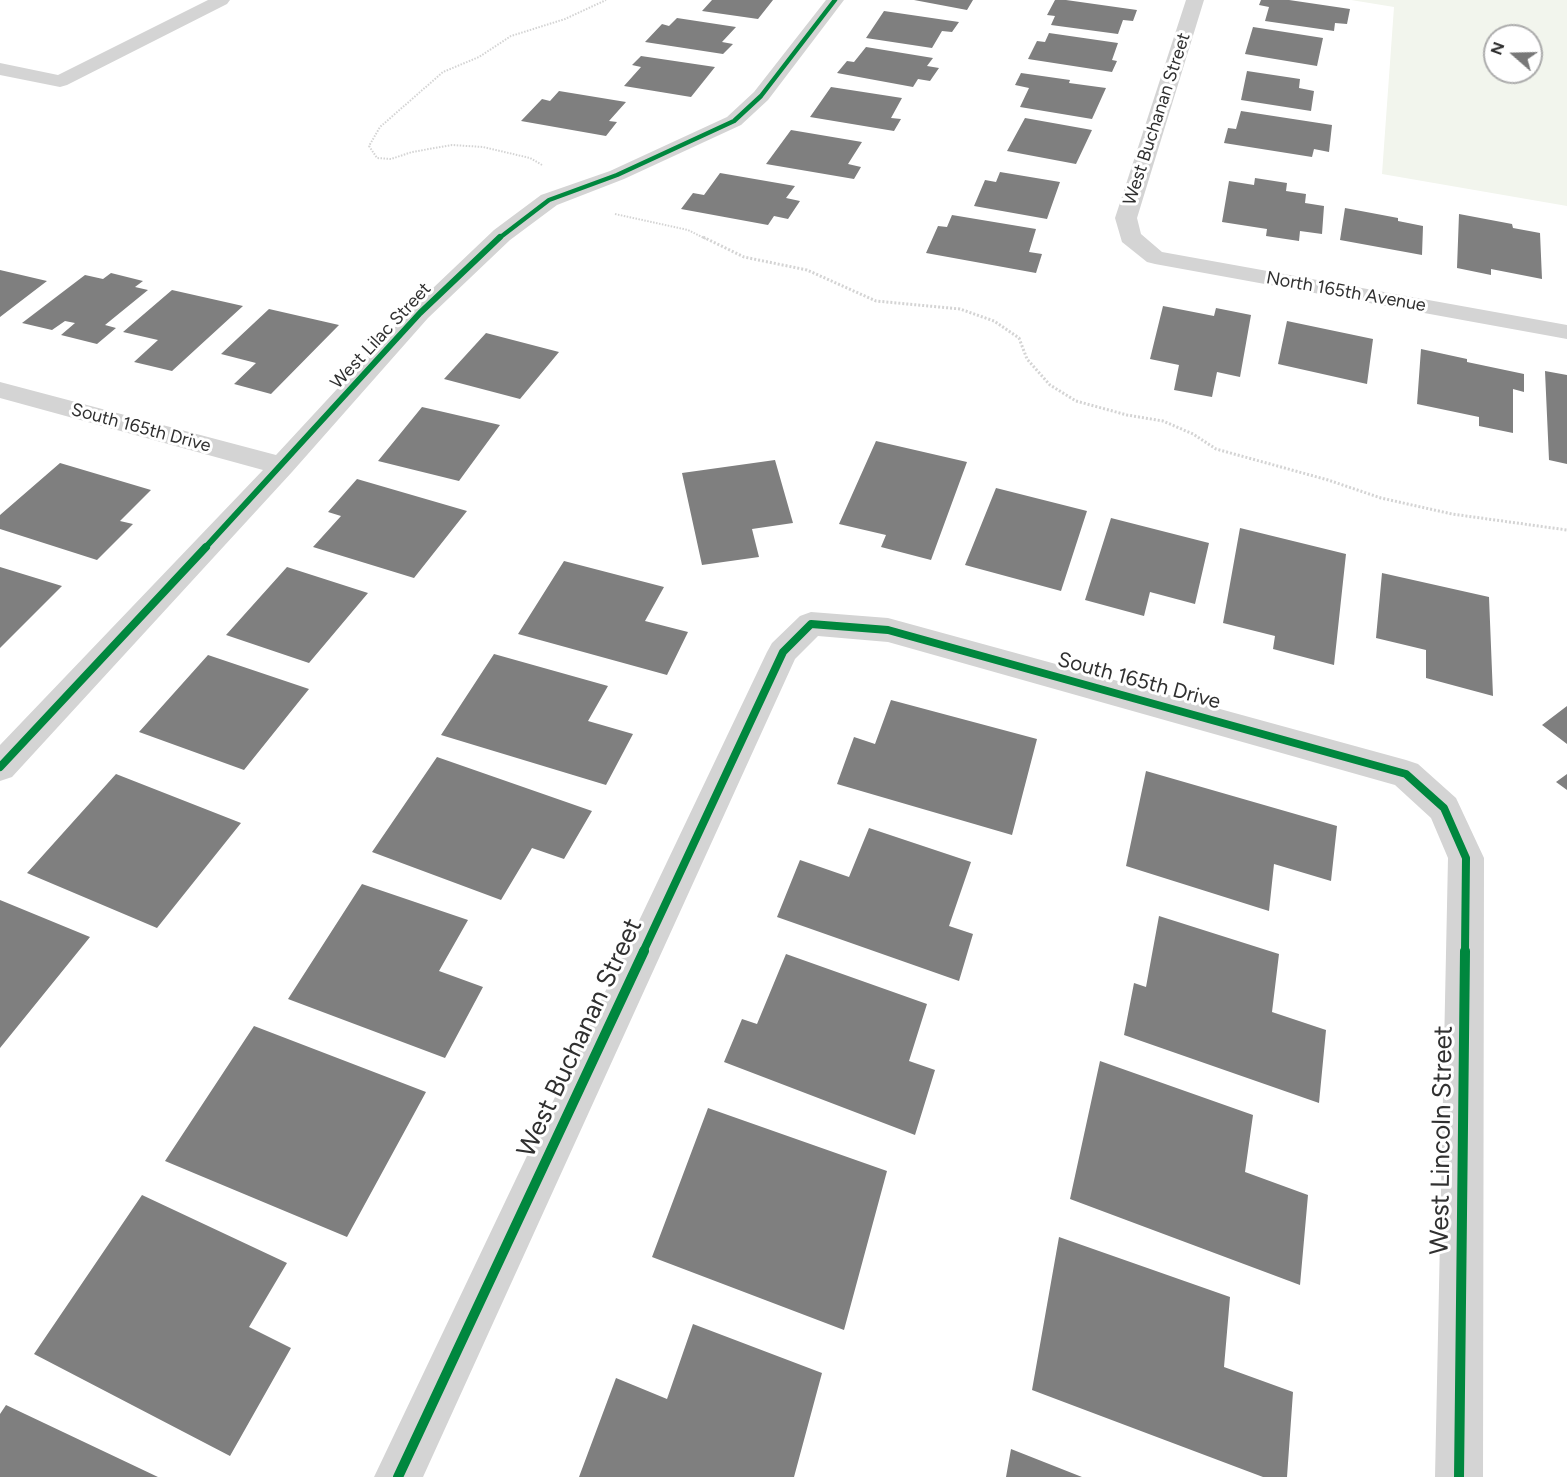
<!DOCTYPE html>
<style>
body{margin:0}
#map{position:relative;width:1567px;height:1477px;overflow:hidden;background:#fff;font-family:Figtree,sans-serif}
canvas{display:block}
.north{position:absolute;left:1483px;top:24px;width:60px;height:60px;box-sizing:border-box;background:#fff;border:2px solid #acacac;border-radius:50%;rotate:290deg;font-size:16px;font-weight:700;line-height:24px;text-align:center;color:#303030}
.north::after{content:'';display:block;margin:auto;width:21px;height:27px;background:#787878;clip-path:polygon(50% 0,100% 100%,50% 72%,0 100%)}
</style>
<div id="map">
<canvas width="1567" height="1477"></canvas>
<div class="north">N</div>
</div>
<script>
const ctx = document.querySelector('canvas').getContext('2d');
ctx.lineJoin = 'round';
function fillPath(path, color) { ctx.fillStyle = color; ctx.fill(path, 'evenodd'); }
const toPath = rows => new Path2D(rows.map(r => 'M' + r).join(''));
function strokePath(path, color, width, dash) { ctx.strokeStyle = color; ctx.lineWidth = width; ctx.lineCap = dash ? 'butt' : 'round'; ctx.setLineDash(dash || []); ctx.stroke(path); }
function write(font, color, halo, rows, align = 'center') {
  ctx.font = font + ' Figtree,sans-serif'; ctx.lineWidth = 6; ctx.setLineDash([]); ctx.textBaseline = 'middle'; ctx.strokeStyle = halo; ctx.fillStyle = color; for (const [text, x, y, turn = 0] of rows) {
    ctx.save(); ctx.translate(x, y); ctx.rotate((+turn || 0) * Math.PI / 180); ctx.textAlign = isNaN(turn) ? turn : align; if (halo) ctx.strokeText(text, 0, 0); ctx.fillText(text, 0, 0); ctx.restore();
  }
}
const green = toPath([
 [1351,0,1567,0,1567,206,1382,174,1394,7],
 [1495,36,1531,36,1531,72,1495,72]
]);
const building = toPath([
 [712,0,773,0,758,19,702,11],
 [914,0,973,0,967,10],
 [1055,0,1066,0,1137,10,1133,21,1123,20,1118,34,1051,25,1055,16,1047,15],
 [1261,0,1289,0,1350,9,1347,24,1335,23,1334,31,1265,21,1269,7,1259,5],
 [884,11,959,22,952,32,942,31,932,48,866,38],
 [677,18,736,27,722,42,733,44,723,54,645,42,662,24,669,26],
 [1253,27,1323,38,1317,66,1245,54],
 [1049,33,1118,43,1112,60,1117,61,1112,72,1028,59,1037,41,1045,42],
 [866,47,933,58,927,66,939,68,930,81,918,79,913,87,837,73,847,61,854,62],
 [641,56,715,67,691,97,624,86,641,67,632,65],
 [1247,71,1300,79,1299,88,1314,91,1311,111,1241,100],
 [1021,73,1070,80,1069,83,1106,88,1092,119,1020,107,1029,88,1015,85],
 [831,87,902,98,891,118,901,119,894,131,810,117],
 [559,91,626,102,609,121,617,122,606,136,521,121,542,99,550,101],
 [1241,111,1332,125,1329,152,1314,149,1312,157,1224,143,1228,128,1236,129],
 [1025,118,1092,130,1076,164,1007,151],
 [791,130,862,142,848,164,861,167,854,179,766,164],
 [1000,172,1060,182,1047,219,974,206,985,180,996,182],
 [720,173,795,186,786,198,800,201,788,219,774,216,768,225,681,209,693,193,704,195],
 [1255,178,1287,183,1286,191,1306,194,1305,203,1324,206,1322,234,1300,231,1299,241,1266,236,1267,229,1222,222,1229,181,1254,185],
 [1345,208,1398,218,1398,221,1423,226,1422,255,1340,240],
 [1459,214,1512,224,1513,228,1540,233,1542,279,1491,269,1491,275,1457,268],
 [952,215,1036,229,1029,252,1042,254,1036,273,926,253,938,226,947,227],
 [0,270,47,281,0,317],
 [111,273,143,281,135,287,148,290,105,325,116,328,97,344,61,335,75,323,65,321,52,330,22,323,85,275,103,279],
 [172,290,243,306,172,371,134,362,158,340,123,332],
 [1163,306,1214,316,1216,308,1251,315,1240,377,1217,372,1212,397,1174,390,1179,365,1150,359],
 [269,309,339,325,271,394,234,384,256,363,221,354],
 [1287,321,1373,339,1367,384,1278,364],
 [486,333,559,352,520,399,444,379],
 [1421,349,1467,359,1467,362,1524,374,1524,392,1513,389,1513,433,1479,426,1479,417,1417,404],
 [1545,371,1567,375,1567,464,1549,460],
 [422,407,500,425,459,481,378,461],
 [876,441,967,462,931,560,881,547,886,535,839,524],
 [775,460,793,523,752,529,759,557,702,565,682,473],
 [60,463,151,490,120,521,133,524,97,560,0,529,0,515],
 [357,479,467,511,414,578,313,547,341,516,328,512],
 [996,488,1087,511,1061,591,965,565],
 [1111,518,1209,543,1195,604,1150,592,1144,616,1085,600],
 [1240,528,1346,554,1334,665,1273,649,1275,636,1223,623],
 [564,561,664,587,645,621,688,632,667,675,518,634],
 [0,567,62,586,0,648],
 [287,567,368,593,309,663,226,635],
 [1382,573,1489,597,1493,696,1426,678,1426,650,1376,638],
 [494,654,608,686,588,721,633,734,606,785,441,735],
 [208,655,309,689,244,770,139,732],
 [891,700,1037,739,1012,835,837,784,854,737,875,744],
 [1567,706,1567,744,1542,725],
 [437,757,592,811,564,859,532,848,501,900,372,852],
 [1146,771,1337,826,1331,881,1274,864,1269,911,1126,866],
 [116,774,241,823,157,928,27,873],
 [1567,774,1567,790,1556,782],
 [869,828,971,862,949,926,973,934,959,981,777,917,800,860,849,877],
 [362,884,468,920,439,971,483,987,445,1058,288,999],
 [0,900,90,937,0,1048],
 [1159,916,1279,954,1272,1012,1326,1030,1319,1103,1124,1035,1134,983,1146,987],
 [786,954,927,1004,909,1061,935,1070,915,1135,724,1062,742,1019,757,1024],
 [254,1026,426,1092,347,1237,165,1161],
 [1100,1061,1253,1115,1245,1172,1308,1195,1300,1285,1070,1199],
 [708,1108,887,1171,844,1330,652,1257],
 [142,1195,287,1263,249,1327,291,1348,230,1456,34,1354],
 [1059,1237,1230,1297,1224,1367,1293,1392,1287,1477,1263,1477,1032,1390],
 [693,1324,822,1373,794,1477,579,1477,616,1378,667,1399],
 [6,1405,158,1477,0,1477,0,1414],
 [1011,1449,1082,1477,1006,1477]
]);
const pathFar1 = toPath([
 [542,165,530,158,483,147,452,145,412,152,391,159,377,158,369,146,380,127,443,72,479,57,511,36,565,19,606,0],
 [615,214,688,230,706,239]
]);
const path = toPath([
 [703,237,744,257,807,270,876,301,960,309,994,321,1019,338,1027,359,1050,385,1076,401,1127,415,1163,421,1193,434,1216,449,1328,480,1381,498,1452,514,1567,530]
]);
const minor = toPath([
 [208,0,230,0,227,4,67,85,60,87,0,75,0,63,58,75,208,0],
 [826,0,844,0,768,100,741,125,624,179,557,205,510,240,428,318,292,472,12,777,0,781,0,745,263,470,0,398,0,382,276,455,412,308,494,230,541,195,610,171,727,117,754,92,826,0],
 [1186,0,1204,0,1137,218,1141,234,1162,252,1567,325,1567,339,1155,264,1147,262,1122,242,1115,218,1186,0],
 [811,612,888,618,1406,760,1418,764,1456,798,1484,858,1483,1477,1435,1477,1448,858,1431,818,1395,785,888,642,818,636,795,659,423,1477,374,1477,767,652,772,643,800,616,811,612]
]);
const cyclewayFar3 = toPath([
 [498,239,549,200,617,175,734,121,761,96,835,0]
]);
const cyclewayFar2 = toPath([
 [204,549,420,313,500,237]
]);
const cyclewayFar1 = toPath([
 [0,767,206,547],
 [643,952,783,652,811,624,888,630,1406,774,1444,808,1466,858,1465,952]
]);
const cycleway = toPath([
 [398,1477,644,951],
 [1459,1477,1465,951]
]);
const farStreetnames = [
 ["West Buchanan Street",1157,119,-72],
 ["North 165th Avenue",1346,292,10],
 ["West Lilac Street",381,336,-47],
 ["South 165th Drive",141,428,15]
];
const streetNames = [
 ["South 165th Drive",1139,681,15]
];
const nearStreetnames = [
 ["West Buchanan Street",580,1038,-65],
 ["West Lincoln Street",1442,1140,-89]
];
fillPath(green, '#f2f5ed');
fillPath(building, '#7f7f7f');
strokePath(pathFar1, '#d4d4d4', 2, [1.5, 1.5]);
strokePath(path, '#d4d4d4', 3, [2, 2]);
fillPath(minor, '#d4d4d4');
strokePath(cyclewayFar3, '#00873e', 4.5);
strokePath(cyclewayFar2, '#00873e', 6);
strokePath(cyclewayFar1, '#00873e', 8);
strokePath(cycleway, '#00873e', 10);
write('18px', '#303030', '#fff', farStreetnames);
write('21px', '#303030', '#fff', streetNames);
write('26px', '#303030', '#fff', nearStreetnames);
</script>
